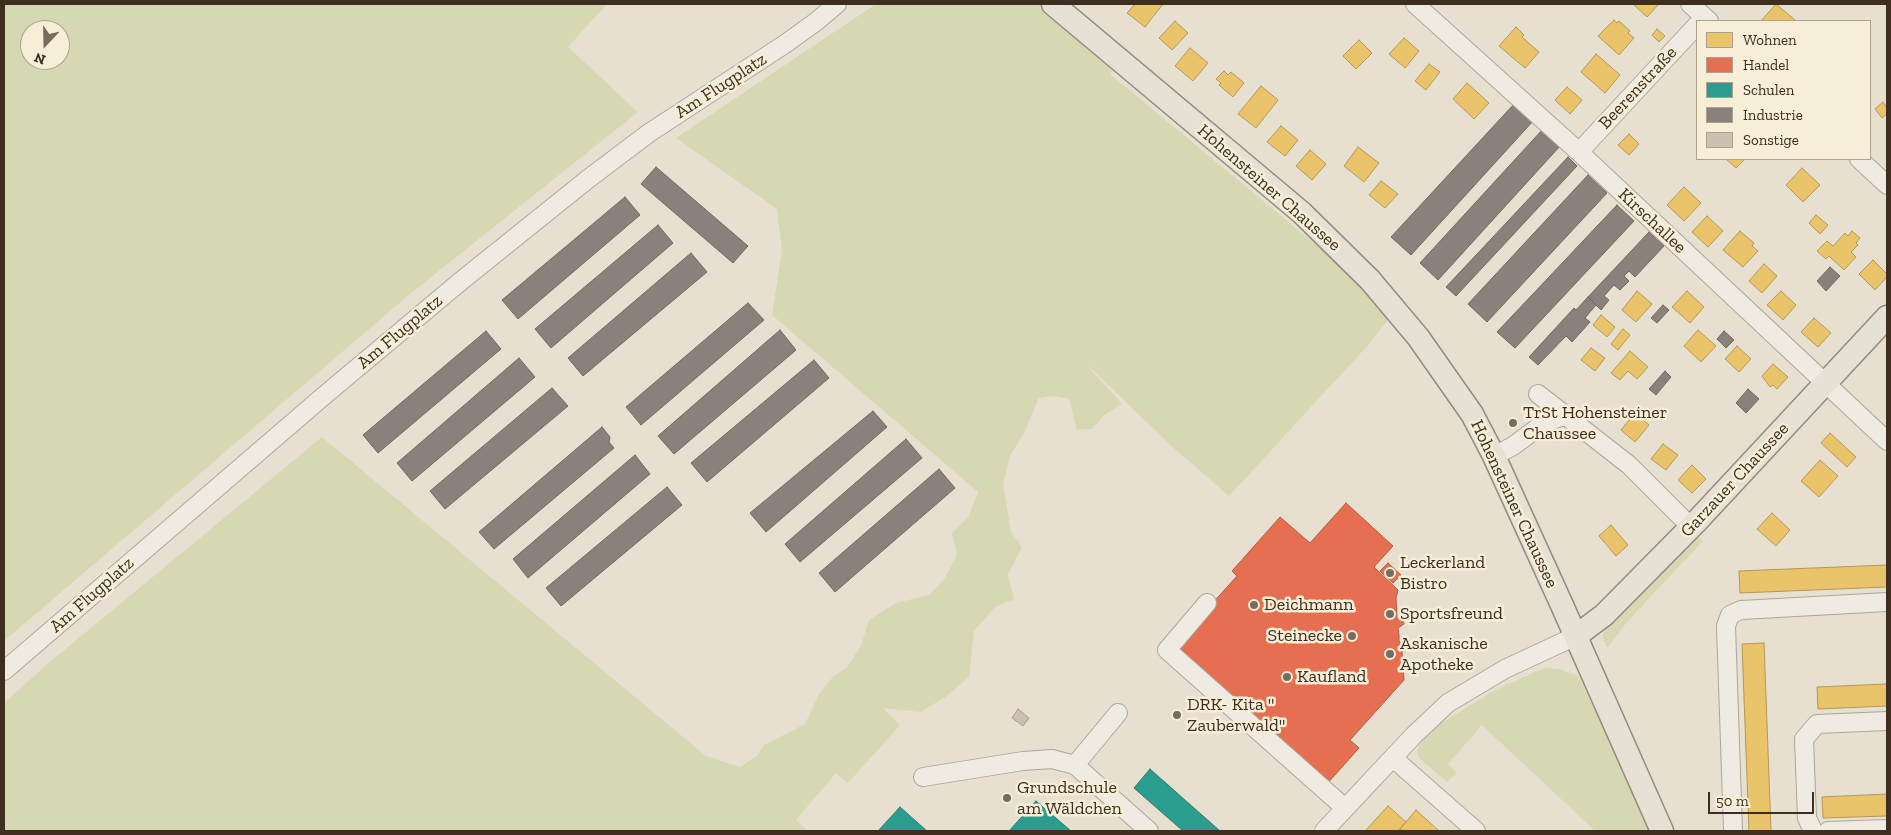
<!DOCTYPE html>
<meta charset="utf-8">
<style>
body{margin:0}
#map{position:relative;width:1891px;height:835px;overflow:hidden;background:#e7e0d1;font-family:"Zilla Slab",serif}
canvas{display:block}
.frame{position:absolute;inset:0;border:5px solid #3d2e20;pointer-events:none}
.legend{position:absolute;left:1696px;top:20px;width:175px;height:140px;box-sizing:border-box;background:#f7eed8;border:1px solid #ada18e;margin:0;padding:6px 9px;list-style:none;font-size:15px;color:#3d2e20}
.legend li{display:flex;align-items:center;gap:10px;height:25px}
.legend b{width:25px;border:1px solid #ada18e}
.north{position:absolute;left:20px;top:20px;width:50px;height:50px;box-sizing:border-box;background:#f7eed8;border:1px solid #ada18e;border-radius:50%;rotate:201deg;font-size:14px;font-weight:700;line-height:20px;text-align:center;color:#3d2e20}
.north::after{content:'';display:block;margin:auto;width:18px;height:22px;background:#786c5e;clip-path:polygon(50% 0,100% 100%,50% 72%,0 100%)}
.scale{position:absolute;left:1708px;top:792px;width:106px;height:22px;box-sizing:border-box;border:2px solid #3d2e20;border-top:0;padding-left:6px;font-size:15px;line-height:18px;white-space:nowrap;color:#3d2e20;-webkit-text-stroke:4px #f7eed8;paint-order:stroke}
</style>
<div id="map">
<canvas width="1891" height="835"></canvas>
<div class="frame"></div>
<ul class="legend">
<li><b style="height:14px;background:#e9c46a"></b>Wohnen</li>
<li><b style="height:14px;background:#e76f51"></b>Handel</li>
<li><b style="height:14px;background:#2a9d8f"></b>Schulen</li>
<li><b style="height:14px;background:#8a817c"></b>Industrie</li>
<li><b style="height:14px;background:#cbbfb2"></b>Sonstige</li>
</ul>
<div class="north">N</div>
<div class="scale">50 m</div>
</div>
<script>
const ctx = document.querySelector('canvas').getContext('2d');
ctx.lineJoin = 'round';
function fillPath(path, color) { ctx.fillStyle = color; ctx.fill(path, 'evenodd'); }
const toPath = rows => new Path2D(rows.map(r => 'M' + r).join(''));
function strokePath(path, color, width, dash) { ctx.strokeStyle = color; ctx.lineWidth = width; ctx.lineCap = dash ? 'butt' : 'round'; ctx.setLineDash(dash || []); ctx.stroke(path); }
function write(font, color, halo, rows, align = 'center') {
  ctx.font = font + ' "Zilla Slab",serif'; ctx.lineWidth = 5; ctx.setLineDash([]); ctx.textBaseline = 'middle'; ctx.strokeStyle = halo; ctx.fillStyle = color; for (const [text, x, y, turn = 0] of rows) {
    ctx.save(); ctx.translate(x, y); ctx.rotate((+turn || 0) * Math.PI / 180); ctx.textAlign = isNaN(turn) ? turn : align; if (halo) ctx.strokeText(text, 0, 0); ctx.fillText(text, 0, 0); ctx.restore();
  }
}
const green = toPath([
 [4,4,607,4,568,47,638,112,410,294,4,641],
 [30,30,60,30,60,60,30,60],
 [876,4,1043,4,1116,66,1110,74,1355,277,1393,313,1370,343,1229,496,1176,450,1084,362,1122,404,1104,415,1092,429,1077,430,1069,399,1054,396,1039,398,1024,433,1010,456,1003,484,1011,532,1022,547,1008,575,1014,599,995,607,974,631,969,677,944,698,920,712,883,708,900,725,848,783,836,773,796,820,808,831,4,831,4,703,51,661,322,437,706,756,740,767,757,756,764,745,805,724,819,694,832,678,847,667,861,646,869,620,896,603,929,595,945,578,957,554,952,533,968,517,978,492,772,315,782,250,777,209,676,138],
 [1695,533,1703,541,1627,622,1608,647,1606,647,1602,635,1609,625],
 [1544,668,1559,669,1571,674,1578,675,1653,831,1595,831,1482,725,1448,764,1457,773,1447,782,1419,758,1417,750,1420,744,1440,724,1497,689]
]);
const homes = toPath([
 [1135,4,1163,4,1145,27,1127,13,1135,4],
 [1633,4,1659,4,1647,17,1633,4],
 [1776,4,1795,20,1795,21,1761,21,1776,4],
 [1614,20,1617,23,1619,21,1630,31,1628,33,1634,38,1619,55,1598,36,1614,20],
 [1175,21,1188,33,1172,50,1159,38,1175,21],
 [1516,27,1524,35,1522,37,1539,52,1525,68,1499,46,1516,27],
 [1657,29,1665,36,1659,42,1652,35,1657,29],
 [1404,38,1419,51,1405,68,1389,54,1404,38],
 [1359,40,1372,53,1356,69,1343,56,1359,40],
 [1190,48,1208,63,1193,81,1175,66,1190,48],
 [1596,54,1620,75,1605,93,1581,72,1596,54],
 [1429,64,1440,72,1426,90,1415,81,1429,64],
 [1224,71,1228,75,1231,72,1244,83,1233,97,1219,85,1221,83,1216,79,1224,71],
 [1467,83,1489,103,1474,119,1453,99,1467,83],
 [1261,86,1278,100,1256,128,1238,114,1261,86],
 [1567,87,1582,100,1570,114,1555,100,1567,87],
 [1883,102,1887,108,1887,114,1882,118,1875,109,1883,102],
 [1281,126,1298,140,1285,156,1267,142,1281,126],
 [1629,134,1639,144,1629,155,1618,145,1629,134],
 [1358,147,1379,163,1364,182,1344,166,1358,147],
 [1310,150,1326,164,1312,180,1296,166,1310,150],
 [1726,159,1745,159,1736,168,1726,159],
 [1802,168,1820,185,1803,202,1786,185,1802,168],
 [1381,181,1398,194,1385,208,1369,195,1381,181],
 [1684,187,1701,203,1684,221,1667,205,1684,187],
 [1816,215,1828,225,1820,234,1809,223,1816,215],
 [1707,216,1723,231,1708,247,1692,232,1707,216],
 [1740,231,1754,243,1752,246,1758,251,1743,267,1723,250,1740,231],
 [1852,231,1860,238,1856,243,1858,245,1851,252,1856,257,1844,270,1829,256,1826,259,1817,251,1827,241,1833,246,1845,233,1848,236,1852,231],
 [1873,260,1887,274,1887,277,1875,290,1859,274,1873,260],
 [1764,264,1777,276,1762,293,1749,281,1764,264],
 [1637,291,1652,304,1636,322,1622,310,1637,291],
 [1687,291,1704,307,1690,323,1672,307,1687,291],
 [1781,291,1796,305,1783,320,1767,305,1781,291],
 [1601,315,1615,327,1607,337,1593,325,1601,315],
 [1814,318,1831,333,1818,347,1801,332,1814,318],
 [1623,329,1630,335,1618,350,1611,344,1623,329],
 [1698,330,1716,346,1701,362,1684,346,1698,330],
 [1737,346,1751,359,1739,372,1725,359,1737,346],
 [1591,348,1605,358,1595,371,1581,360,1591,348],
 [1630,351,1648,367,1637,379,1628,371,1620,380,1611,373,1630,351],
 [1773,364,1788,377,1777,389,1773,385,1770,387,1762,376,1773,364],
 [1635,413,1649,425,1635,442,1621,430,1635,413],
 [1830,433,1856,457,1847,467,1821,443,1830,433],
 [1663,444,1678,455,1666,470,1651,459,1663,444],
 [1820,460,1838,476,1819,497,1801,481,1820,460],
 [1692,465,1706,479,1692,493,1678,480,1692,465],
 [1772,513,1790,530,1776,546,1757,529,1772,513],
 [1611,525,1628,545,1616,556,1599,536,1611,525],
 [1887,565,1887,587,1740,593,1739,571,1887,565],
 [1764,643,1771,831,1749,831,1742,644,1764,643],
 [1887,684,1887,706,1818,709,1817,687,1887,684],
 [1887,794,1887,816,1823,818,1822,797,1887,794],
 [1388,806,1406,822,1398,831,1365,831,1388,806],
 [1416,810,1439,831,1403,831,1400,829,1416,810]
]);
const shops = toPath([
 [1346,503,1393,546,1374,567,1398,590,1396,598,1397,619,1403,619,1404,624,1398,628,1399,636,1399,641,1406,651,1402,651,1404,680,1350,740,1359,748,1326,785,1173,647,1237,576,1232,571,1280,517,1310,543,1346,503],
 [1388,563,1401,575,1393,583,1380,571,1388,563]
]);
const schools = toPath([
 [1150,769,1220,831,1183,831,1134,788,1150,769],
 [1036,801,1071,831,1009,831,1036,801],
 [900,807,927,831,878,831,900,807]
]);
const industry = toPath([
 [1515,103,1534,120,1411,255,1391,237,1515,103],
 [1543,129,1561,145,1438,280,1420,263,1543,129],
 [1568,157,1577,166,1456,296,1446,287,1568,157],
 [656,167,748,246,733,263,641,184,656,167],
 [1588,175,1607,193,1487,322,1468,304,1588,175],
 [625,197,640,215,518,319,502,300,625,197],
 [1617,205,1634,221,1515,348,1497,332,1617,205],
 [658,225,673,243,551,348,535,329,658,225],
 [1649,232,1664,246,1635,277,1629,271,1624,276,1629,281,1620,290,1614,285,1604,296,1609,300,1601,310,1588,297,1649,232],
 [691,253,707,272,583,376,568,358,691,253],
 [1830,267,1840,276,1826,291,1817,281,1830,267],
 [1588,297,1596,305,1585,318,1590,322,1572,342,1566,336,1538,365,1529,357,1574,308,1576,310,1588,297],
 [748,303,764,320,641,425,626,407,748,303],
 [1663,305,1669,310,1657,323,1651,318,1663,305],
 [780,330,796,350,674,454,658,436,780,330],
 [486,331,501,349,378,453,363,435,486,331],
 [1724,331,1734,340,1726,348,1717,339,1724,331],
 [519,358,535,377,412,481,397,463,519,358],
 [814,360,829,378,707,482,691,463,814,360],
 [1665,371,1671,377,1656,395,1649,389,1665,371],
 [552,388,568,406,445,509,430,491,552,388],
 [1748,389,1759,399,1746,413,1736,403,1748,389],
 [873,411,887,427,766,532,750,513,873,411],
 [602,427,610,437,609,442,614,448,494,549,479,532,602,427],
 [906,439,922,458,800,562,785,544,906,439],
 [635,455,650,474,528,578,513,559,635,455],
 [939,469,955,488,835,592,819,573,939,469],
 [667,487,682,505,561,606,546,588,667,487]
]);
const building = toPath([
 [1018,709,1029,718,1023,726,1012,718,1018,709]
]);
const minor = toPath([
 [1415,4,1579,152,1887,441],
 [1690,4,1709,21],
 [1579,152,1697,25],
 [1859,159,1887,185],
 [1538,394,1629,465,1691,527],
 [1494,456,1513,446,1544,423,1566,415],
 [1207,603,1167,650,1345,808],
 [4,671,326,394,461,281,588,179,649,133,785,44,817,21,837,4],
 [1393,758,1476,831],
 [1075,765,1118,713],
 [923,777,1023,761,1052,759,1075,765,1149,831],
 [1324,831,1414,735,1448,703,1505,669,1576,636],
 [1733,831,1726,626,1730,615,1741,610,1887,602],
 [1813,831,1807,818,1804,739,1817,724,1887,721],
 [1828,831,1887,829]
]);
const major = toPath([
 [1053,4,1302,213,1370,280,1418,337,1472,414,1494,456,1561,603,1662,831],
 [1576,636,1604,615,1696,522,1887,317]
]);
const markers = [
 [1513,423,5,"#786c5e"],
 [1390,573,5,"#786c5e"],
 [1254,605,5,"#786c5e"],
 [1390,614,5,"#786c5e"],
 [1352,636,5,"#786c5e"],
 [1390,654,5,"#786c5e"],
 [1287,677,5,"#786c5e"],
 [1177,715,5,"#786c5e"],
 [1007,798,5,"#786c5e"]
];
const streetNames = [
 ["Am Flugplatz",721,86,-33],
 ["Beerenstraße",1638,88,-47],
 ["Hohensteiner Chaussee",1269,188,41],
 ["Kirschallee",1652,221,43],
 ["Am Flugplatz",400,332,-40],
 ["Garzauer Chaussee",1735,480,-47],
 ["Hohensteiner Chaussee",1514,504,65],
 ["Am Flugplatz",92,595,-41]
];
const poiNames = [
 ["TrSt Hohensteiner",1523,413],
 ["Chaussee",1523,434],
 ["Leckerland",1400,563],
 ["Bistro",1400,584],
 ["Deichmann",1264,605],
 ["Sportsfreund",1400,614],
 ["Steinecke",1342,636,"right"],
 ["Askanische",1400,644],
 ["Apotheke",1400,665],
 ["Kaufland",1297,677],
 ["DRK- Kita \"",1187,705],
 ["Zauberwald\"",1187,726],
 ["Grundschule",1017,788],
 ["am Wäldchen",1017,809]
];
fillPath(green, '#d6d7b3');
fillPath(homes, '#e9c46a');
strokePath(homes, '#b59754', 1);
fillPath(shops, '#e76f51');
strokePath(shops, '#b45c42', 1);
fillPath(schools, '#2a9d8f');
strokePath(schools, '#307c6e', 1);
fillPath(industry, '#8a817c');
strokePath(industry, '#736860', 1);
fillPath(building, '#cbbfb2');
strokePath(building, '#a89c90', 1);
strokePath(minor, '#ada599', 20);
strokePath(major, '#928b80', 25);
strokePath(minor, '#efebe3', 18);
strokePath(major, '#e6e1d4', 22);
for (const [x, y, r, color] of markers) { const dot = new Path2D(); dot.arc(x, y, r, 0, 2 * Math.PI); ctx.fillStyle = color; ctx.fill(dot); strokePath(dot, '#f7eed8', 2); }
write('18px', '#3d2e20', '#f7eed8', streetNames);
write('18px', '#3d2e20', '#f7eed8', poiNames, 'left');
</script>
